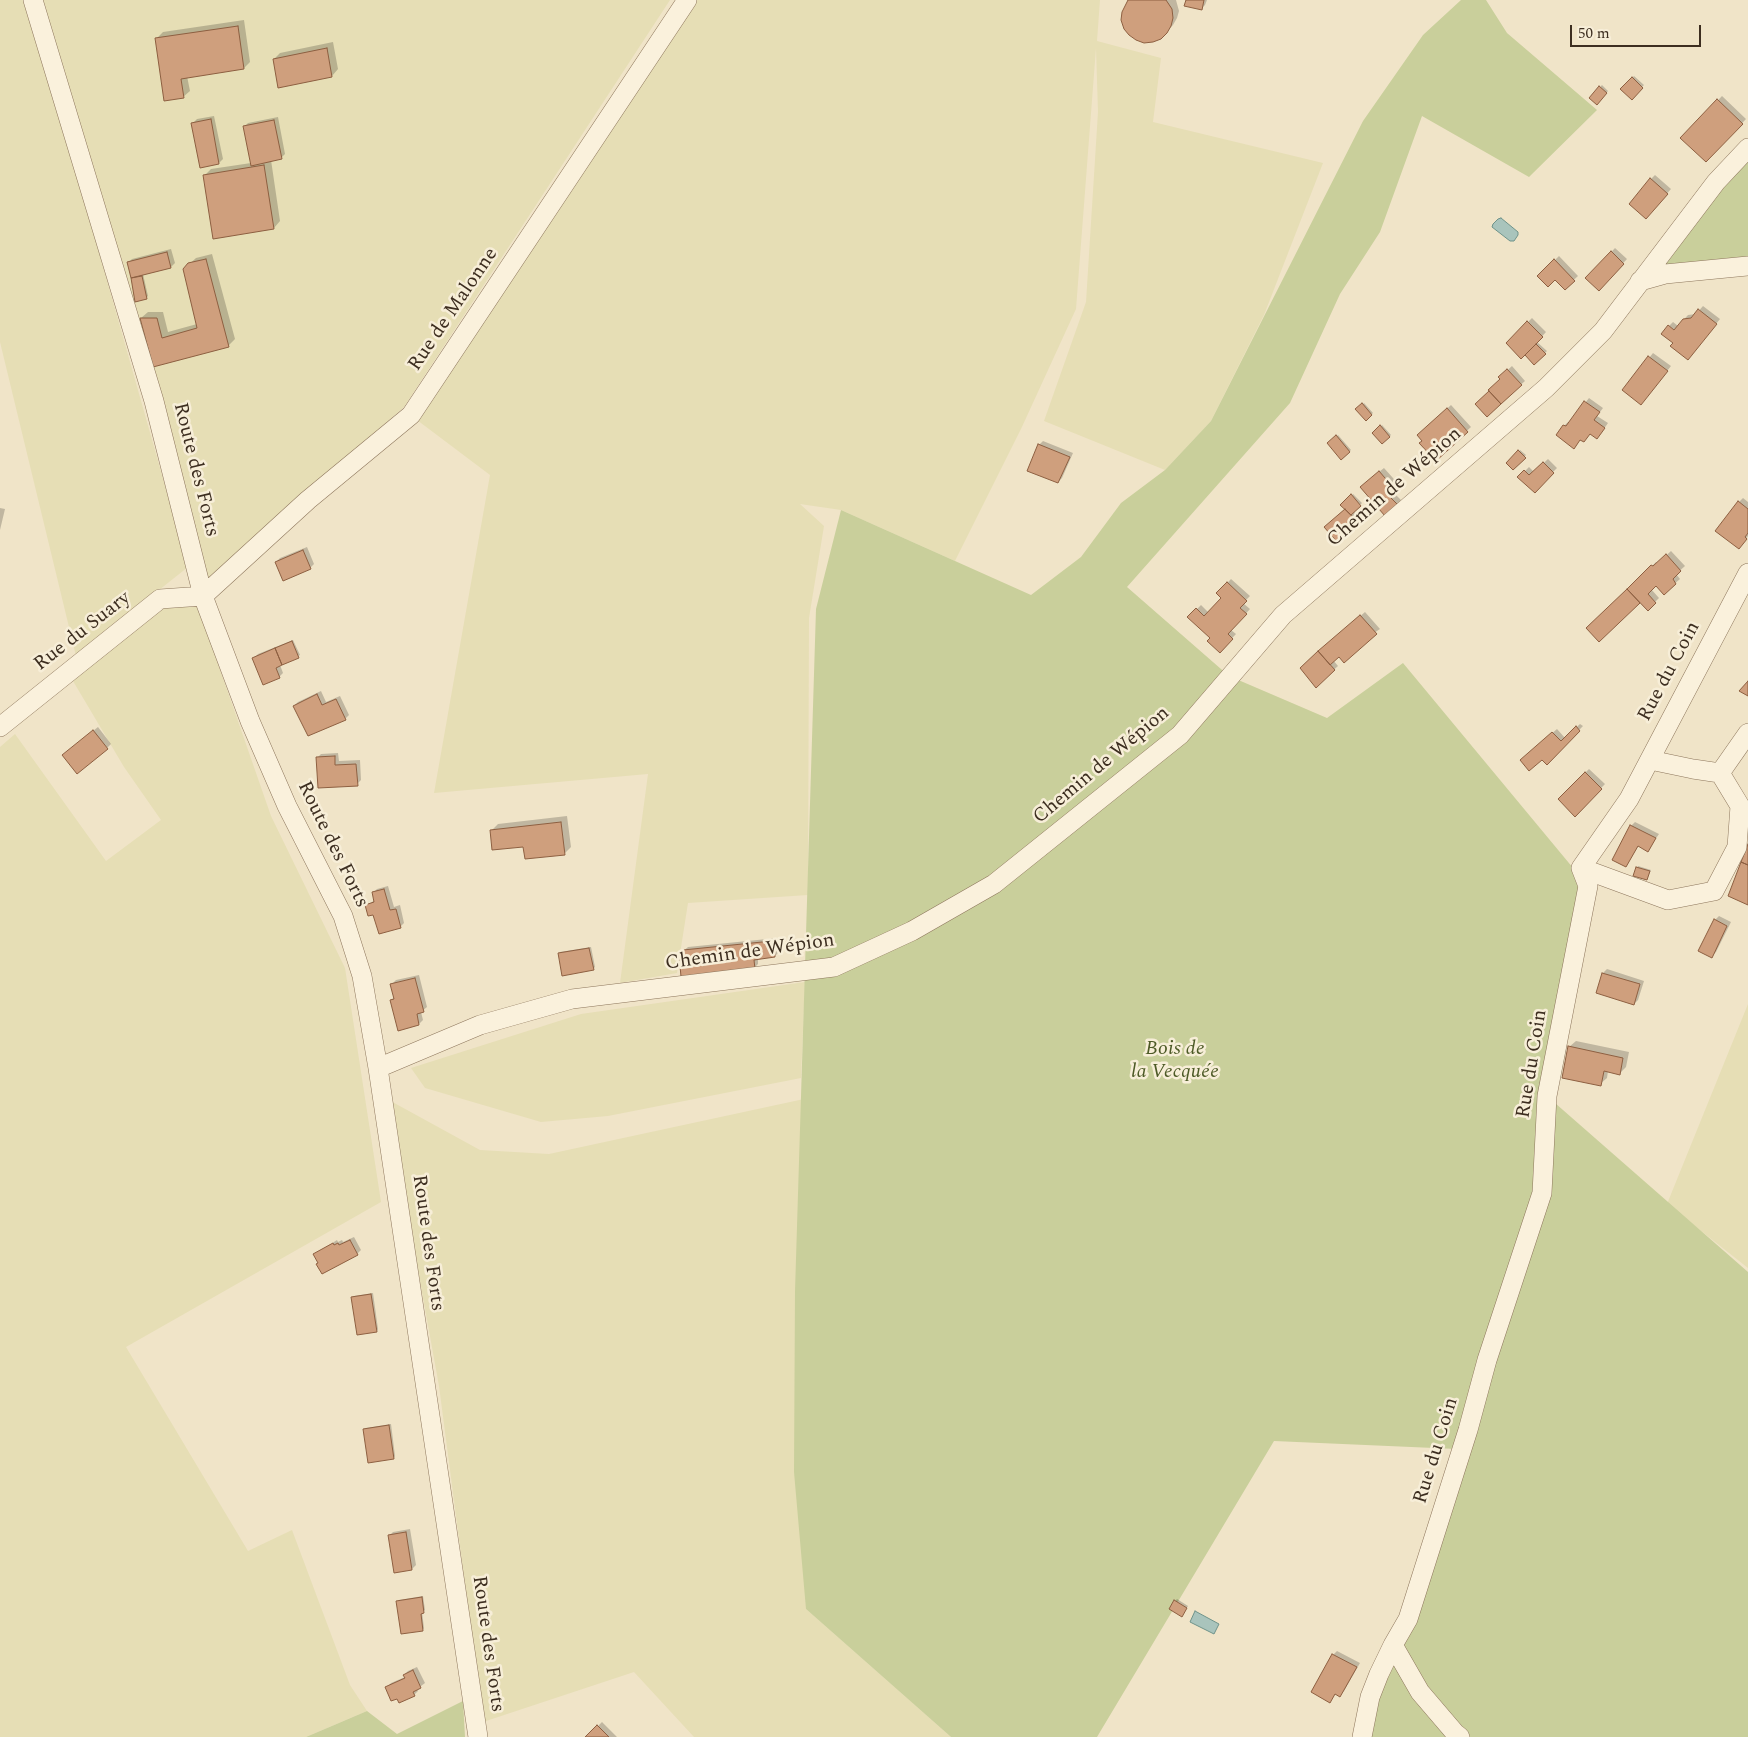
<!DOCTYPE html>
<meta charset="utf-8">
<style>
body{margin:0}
#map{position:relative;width:1748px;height:1737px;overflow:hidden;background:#f0e4c8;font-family:Spectral,serif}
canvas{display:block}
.scale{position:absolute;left:1570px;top:25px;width:131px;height:22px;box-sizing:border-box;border:2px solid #3d2e20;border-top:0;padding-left:6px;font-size:15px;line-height:18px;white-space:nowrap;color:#3d2e20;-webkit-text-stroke:4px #f7eed8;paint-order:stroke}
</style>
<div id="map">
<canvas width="1748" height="1737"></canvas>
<div class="scale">50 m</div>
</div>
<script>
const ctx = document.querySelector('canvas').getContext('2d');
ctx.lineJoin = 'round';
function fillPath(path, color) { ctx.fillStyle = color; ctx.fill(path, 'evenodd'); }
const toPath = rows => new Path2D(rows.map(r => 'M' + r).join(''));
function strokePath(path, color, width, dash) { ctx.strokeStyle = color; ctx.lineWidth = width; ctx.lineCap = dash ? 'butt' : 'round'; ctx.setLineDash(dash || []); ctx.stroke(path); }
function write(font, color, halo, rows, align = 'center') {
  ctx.font = font + ' Spectral,serif'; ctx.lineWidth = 5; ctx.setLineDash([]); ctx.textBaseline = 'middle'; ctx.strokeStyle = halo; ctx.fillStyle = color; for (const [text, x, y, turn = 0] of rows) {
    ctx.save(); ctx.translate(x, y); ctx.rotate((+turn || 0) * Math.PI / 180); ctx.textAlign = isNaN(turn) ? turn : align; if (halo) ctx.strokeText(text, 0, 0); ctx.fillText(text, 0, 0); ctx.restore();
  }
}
const farmland = toPath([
 [0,0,27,0,28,1,188,567,76,656,0,342],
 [41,0,670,0,404,407,207,581],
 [696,0,1100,0,1097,41,1161,58,1153,122,1323,163,1264,315,1211,421,1165,470,1044,421,1086,302,1098,112,1096,48,1076,309,1021,429,955,561,841,510,800,504,824,526,809,618,808,895,688,903,677,973,620,983,648,774,434,793,490,475,417,420],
 [200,603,215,655,271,816,345,968,381,1202,126,1347,248,1551,292,1530,350,1685,367,1711,306,1737,0,1737,0,747,15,734,106,861,161,820,124,767,73,681,164,608],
 [805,982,801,1078,608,1116,541,1122,425,1088,411,1068,581,1014],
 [1748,1004,1748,1268,1667,1204],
 [387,1099,480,1150,549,1154,804,1099,806,1609,951,1737,694,1737,634,1672,483,1722,439,1386]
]);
const green = toPath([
 [1461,0,1486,0,1507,33,1597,110,1529,177,1422,116,1380,232,1340,294,1290,403,1127,587,1229,676,1327,718,1403,663,1588,886,1547,1096,1748,1272,1748,1737,1364,1737,1457,1449,1274,1441,1097,1737,951,1737,806,1609,794,1472,795,1291,816,609,841,510,1031,595,1081,557,1121,503,1165,470,1211,421,1363,121,1423,35],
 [1748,148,1748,266,1640,281],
 [463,1701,465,1737,306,1737,367,1711,397,1734]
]);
const water = toPath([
 [1501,218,1518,232,1518,235,1514,241,1510,241,1492,227,1493,224,1498,219,1501,218],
 [1195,1611,1219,1624,1214,1634,1190,1622,1195,1611]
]);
const shadow = toPath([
 [1130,0,1176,0,1179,11,1177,18,1173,25,1160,38],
 [1187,0,1207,0,1205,5,1201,9],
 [244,20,250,62,244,68,187,76,190,91,183,97,156,39,163,32],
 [333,42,338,69,332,76,279,86,274,59,280,53],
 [1634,76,1644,85,1632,98,1622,89],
 [1602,85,1608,91,1597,104,1590,98],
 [1722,96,1746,119,1706,161,1682,138],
 [214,116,223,159,219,163,201,167,193,123,197,119],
 [278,117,285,154,281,158,271,160,280,221,274,228,204,176,211,169,251,163,244,127,248,123],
 [1655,175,1671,189,1650,213,1651,179],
 [1615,248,1627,259,1599,289,1587,278],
 [171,249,175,263,171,267,143,274,148,296,146,298,132,278,128,263,132,259],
 [212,254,235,339,228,346,154,365,141,318,148,312,163,312,168,332,197,324,184,269,196,258],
 [1559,256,1578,276,1565,288,1555,279,1539,276],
 [1703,306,1720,319,1692,354,1674,343,1669,326,1673,322,1678,326,1688,315,1696,314],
 [1532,318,1546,332,1537,342,1547,351,1534,364,1525,354,1507,343],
 [1653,353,1671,366,1645,399,1624,390],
 [1512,366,1525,381,1487,415,1502,379,1500,377],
 [1589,398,1603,408,1597,416,1608,423,1601,433,1591,432,1581,439,1574,447,1564,426,1568,422,1570,422],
 [1364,403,1373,413,1366,419,1357,409],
 [1451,405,1471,427,1436,459,1419,435],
 [1382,425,1391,435,1382,443,1373,433],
 [1338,435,1351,450,1341,458,1328,443],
 [1043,441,1073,453,1062,478,1058,482,1039,445],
 [1520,450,1526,455,1513,468,1507,463],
 [1548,459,1557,468,1534,491,1519,477,1529,467,1534,472],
 [1384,468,1401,487,1394,493,1401,500,1397,504,1365,483],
 [1353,494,1362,503,1354,511,1363,521,1352,531,1346,509,1341,505],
 [1743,498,1748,502,1748,536,1743,543,1739,502],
 [0,508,5,509,0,530],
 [307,547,314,564,310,568,276,562,280,558],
 [1671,551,1685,566,1676,574,1680,579,1664,593,1656,584,1651,589,1659,598,1655,602,1640,601,1599,640,1588,628,1656,562,1658,563],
 [1231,579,1250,596,1243,603,1250,609,1231,630,1236,634,1220,651,1211,638,1189,617,1201,605,1209,613,1223,598,1218,593],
 [1365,612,1380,629,1333,660,1338,666,1316,686,1305,664],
 [293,640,300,655,280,665,283,673,279,677,254,658,258,654],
 [321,691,326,702,340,696,349,715,345,719,294,706,298,702],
 [1580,724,1583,726,1547,763,1542,758,1526,756,1557,729,1565,738],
 [98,727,111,744,107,748,68,751],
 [338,753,339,761,360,760,361,780,357,784,317,758,321,754],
 [1589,769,1605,784,1575,815,1559,799],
 [567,816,571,847,565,853,491,831,498,824],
 [1635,822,1659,834,1648,850,1639,845,1626,866,1631,826],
 [1638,866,1651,870,1647,879,1637,868],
 [388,886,394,907,400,905,404,923,400,927,374,913,367,905,375,900,373,893,377,889],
 [1719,916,1731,922,1716,952,1712,956,1715,920],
 [777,938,779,952,775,956,758,958,758,964,754,968,680,954,688,947],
 [591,947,595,967,593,969,559,954,560,952],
 [1607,969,1644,981,1638,1000,1634,1004,1603,973],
 [419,975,427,1007,421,1012,423,1020,419,1024,391,1000,395,997,392,984,396,980],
 [1576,1041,1629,1052,1626,1067,1620,1073,1608,1071,1607,1078,1600,1084,1569,1047],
 [354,1237,361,1250,357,1254,319,1262,315,1254,337,1240,338,1242,342,1240,343,1242],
 [373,1293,378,1329,377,1331,352,1297,354,1296],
 [391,1424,395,1456,394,1458,364,1429,366,1428],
 [410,1529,416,1565,412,1569,389,1536,393,1532],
 [423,1596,425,1610,422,1612,424,1628,423,1630,398,1601,399,1600],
 [1177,1599,1188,1606,1183,1614,1175,1601],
 [1337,1651,1360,1663,1344,1691,1340,1695,1336,1693,1330,1701,1312,1691,1333,1655],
 [417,1667,425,1683,417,1689,418,1691,414,1695,387,1687,391,1683,405,1677,404,1675,408,1671],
 [602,1722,617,1737,587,1737]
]);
const building = toPath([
 [1128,0,1166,0,1172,9,1173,18,1171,26,1167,33,1161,39,1153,42,1144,43,1136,40,1129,35,1124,29,1121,20,1122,12,1128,0],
 [1186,0,1204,0,1202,10,1184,6,1186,0],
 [238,26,244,69,181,79,184,98,164,101,155,38,238,26],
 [327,48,332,77,278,88,273,59,327,48],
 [1632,77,1643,88,1632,100,1620,89,1632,77],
 [1599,86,1607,93,1597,105,1589,98,1599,86],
 [1717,99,1743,124,1706,162,1680,138,1717,99],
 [211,119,219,164,200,168,191,123,211,119],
 [274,120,282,159,251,166,243,126,274,120],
 [264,165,274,229,213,239,203,175,264,165],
 [1650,178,1668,194,1646,219,1629,204,1650,178],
 [1611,251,1624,264,1599,291,1585,278,1611,251],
 [167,252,171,268,131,278,127,262,167,252],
 [206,259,229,347,153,367,140,318,157,318,162,338,197,328,183,269,188,263,206,259],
 [1554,259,1575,281,1565,290,1555,280,1548,287,1537,276,1554,259],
 [142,276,147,299,135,302,131,278,142,276],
 [1698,309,1717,324,1688,360,1670,346,1673,343,1661,334,1668,325,1674,330,1683,319,1691,318,1698,309],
 [1527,321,1543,337,1521,359,1506,343,1527,321],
 [1536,344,1546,354,1534,365,1525,355,1536,344],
 [1648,356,1668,371,1641,405,1622,390,1648,356],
 [1507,369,1522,385,1501,404,1488,390,1500,379,1498,377,1507,369],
 [1489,391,1501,404,1487,417,1475,404,1489,391],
 [1584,401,1600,412,1594,420,1605,428,1597,439,1590,434,1584,442,1580,440,1574,449,1556,435,1563,425,1566,426,1584,401],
 [1362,403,1372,415,1366,421,1355,409,1362,403],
 [1447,408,1468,432,1436,461,1419,443,1422,441,1417,435,1447,408],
 [1380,425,1390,437,1382,444,1372,433,1380,425],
 [1336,435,1350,452,1341,460,1327,443,1336,435],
 [1038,444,1070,457,1058,483,1027,471,1038,444],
 [1518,450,1526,458,1513,470,1506,463,1518,450],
 [1543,462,1554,473,1535,493,1517,477,1524,470,1529,475,1543,462],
 [1379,471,1397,492,1391,498,1398,505,1385,516,1360,487,1379,471],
 [1351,494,1361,506,1351,515,1340,505,1351,494],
 [1738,501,1748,509,1748,533,1745,537,1747,539,1739,549,1715,531,1738,501],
 [1345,509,1360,525,1338,543,1324,527,1345,509],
 [303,550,311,569,283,581,275,562,303,550],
 [1666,554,1681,571,1673,579,1676,584,1664,595,1656,586,1648,594,1656,603,1648,611,1627,589,1651,565,1653,566,1666,554],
 [1227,582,1247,601,1240,608,1247,614,1228,634,1233,639,1220,653,1207,641,1210,638,1187,617,1196,608,1204,616,1221,598,1216,593,1227,582],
 [1627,589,1640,603,1599,642,1586,628,1627,589],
 [1360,615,1377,634,1344,663,1339,657,1330,665,1318,651,1360,615],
 [292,641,299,658,282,665,275,648,292,641],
 [275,648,282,665,276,668,280,678,263,685,252,658,275,648],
 [1318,651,1335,670,1316,688,1300,668,1318,651],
 [1748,681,1748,696,1739,691,1748,681],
 [317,694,322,705,336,699,346,720,308,736,293,706,317,694],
 [1576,726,1580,731,1547,765,1542,760,1529,771,1520,760,1552,732,1561,741,1576,726],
 [93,730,108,749,77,774,62,755,93,730],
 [335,756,335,765,356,764,358,786,318,788,316,757,335,756],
 [1585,772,1602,789,1575,817,1558,799,1585,772],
 [561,822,565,855,525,859,523,847,492,850,490,830,561,822],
 [1630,825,1656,838,1648,852,1638,846,1626,867,1612,860,1630,825],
 [1748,844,1748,865,1741,862,1748,844],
 [1741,862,1748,865,1748,905,1728,896,1741,862],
 [1636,867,1650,871,1647,880,1633,876,1636,867],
 [384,889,390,910,396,909,401,928,379,934,373,915,368,916,365,905,374,902,372,892,384,889],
 [1714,919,1727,926,1712,958,1698,951,1714,919],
 [772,941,774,941,775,957,754,960,755,969,681,977,679,954,682,953,683,950,772,941],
 [589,948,594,970,562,976,558,953,589,948],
 [1602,973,1640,984,1634,1005,1596,993,1602,973],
 [415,978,424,1012,417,1014,419,1025,398,1031,390,1000,394,999,390,984,415,978],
 [1568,1046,1623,1058,1620,1075,1604,1071,1601,1086,1562,1078,1568,1046],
 [350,1240,358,1255,322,1274,316,1264,318,1263,313,1254,333,1243,334,1245,338,1243,339,1245,350,1240],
 [371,1294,377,1332,357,1335,351,1297,371,1294],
 [389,1425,394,1459,368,1463,363,1429,389,1425],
 [406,1532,412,1570,394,1573,388,1535,406,1532],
 [422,1597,424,1613,421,1614,423,1631,401,1634,396,1601,422,1597],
 [1174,1600,1187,1608,1182,1617,1169,1609,1174,1600],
 [1332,1654,1357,1667,1340,1697,1335,1694,1330,1703,1311,1692,1332,1654],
 [413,1670,421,1688,413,1692,415,1696,399,1703,397,1699,391,1701,385,1687,405,1678,403,1675,413,1670],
 [597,1725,609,1737,585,1737,597,1725]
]);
const minor = toPath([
 [33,0,154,401,203,596,250,721,287,806,343,916,362,976,378,1068,478,1737],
 [1640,281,1665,274,1748,266],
 [0,727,160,599,203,596,308,500,411,415,687,0],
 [1650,760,1693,769,1720,773,1748,733],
 [1581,868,1668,900,1714,891,1737,847,1740,806,1720,773],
 [378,1068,480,1025,572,999,834,967,912,931,994,884,1180,735,1283,615,1546,388,1603,331,1716,182,1748,148],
 [1393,1645,1420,1692,1455,1733,1460,1737],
 [1362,1737,1370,1697,1379,1674,1393,1645,1408,1619,1468,1430,1487,1360,1542,1193,1547,1096,1588,886,1581,868,1629,799,1748,573]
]);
const streetNames = [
 ["Rue de Malonne",454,310,-56],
 ["Route des Forts",195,470,76],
 ["Chemin de Wépion",1395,488,-41],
 ["Rue du Suary",83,632,-38],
 ["Rue du Coin",1670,672,-62],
 ["Chemin de Wépion",1102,766,-40],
 ["Route des Forts",332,845,64],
 ["Chemin de Wépion",750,953,-8],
 ["Rue du Coin",1533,1064,-81],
 ["Route des Forts",427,1243,82],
 ["Rue du Coin",1437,1451,-73],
 ["Route des Forts",487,1644,82]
];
const parkNames = [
 ["Bois de",1175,1050],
 ["la Vecquée",1175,1073]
];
fillPath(farmland, '#e6deb5');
fillPath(green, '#c9cf9b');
fillPath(water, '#a9c4bc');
strokePath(water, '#6f938a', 1);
fillPath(shadow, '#0003');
fillPath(building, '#cf9f7d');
strokePath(building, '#8d5f41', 1);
strokePath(minor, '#8d765c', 20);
strokePath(minor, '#faf1dc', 19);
write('20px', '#3d2e20', '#f7eed8', streetNames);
write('italic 20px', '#4d5a26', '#f7eed8', parkNames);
</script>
